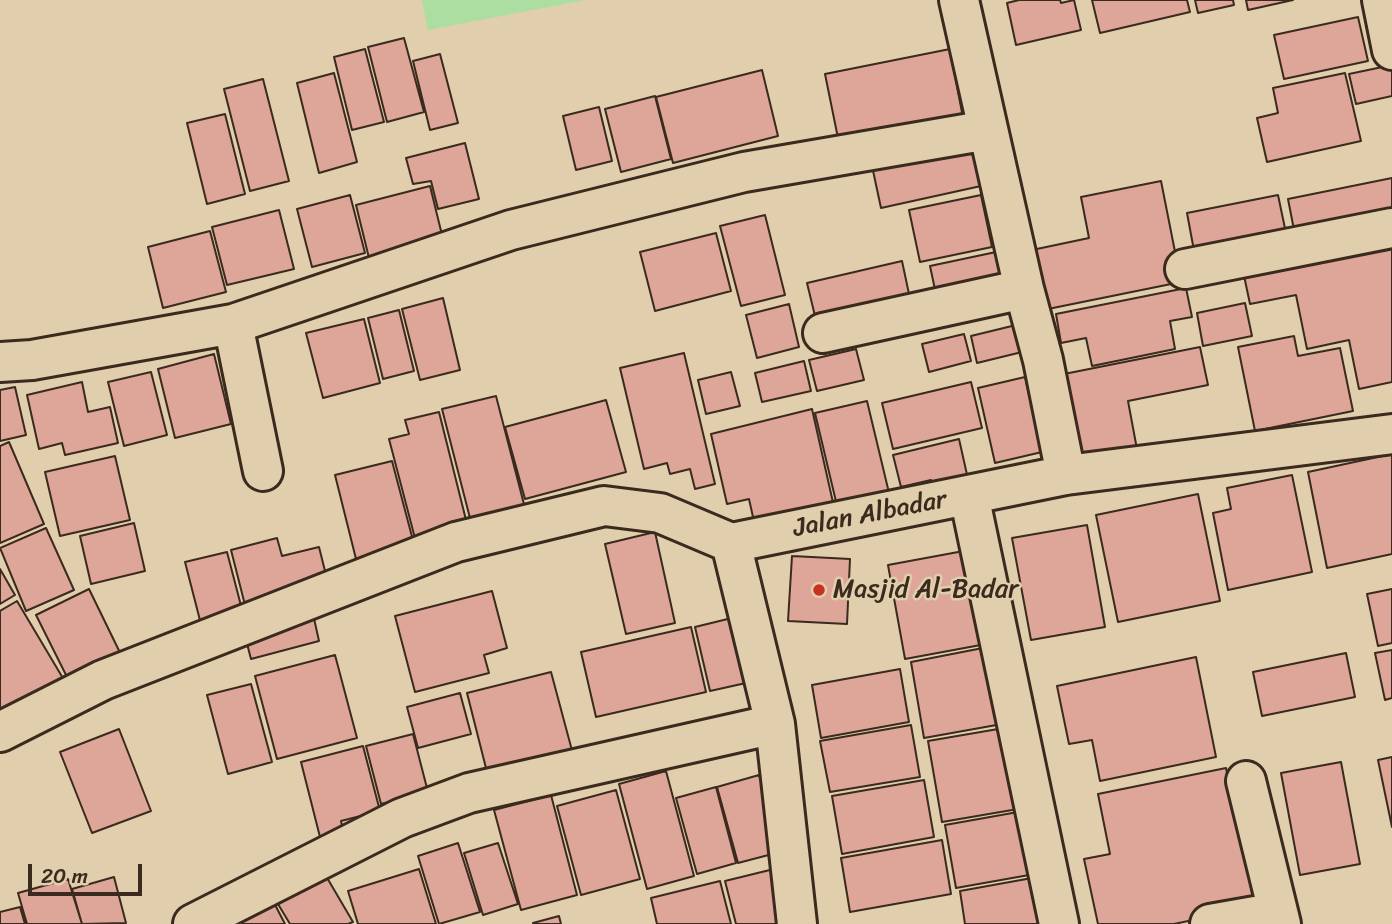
<!DOCTYPE html>
<style>
body{margin:0}
#map{position:relative;width:1392px;height:924px;overflow:hidden;background:#e1ceac;font-family:Sriracha,sans-serif}
canvas{display:block}
.scale{position:absolute;left:28px;top:864px;width:114px;height:32px;box-sizing:border-box;border:4px solid #3b2a1e;border-top:0;padding-left:9px;font-size:21px;line-height:24px;white-space:nowrap;color:#3b2a1e;-webkit-text-stroke:5px #e1ceac;paint-order:stroke}
</style>
<div id="map">
<canvas width="1392" height="924"></canvas>
<div class="scale">20 m</div>
</div>
<script>
const ctx = document.querySelector('canvas').getContext('2d');
ctx.lineJoin = 'round';
function fillPath(path, color) { ctx.fillStyle = color; ctx.fill(path, 'evenodd'); }
const toPath = rows => new Path2D(rows.map(r => 'M' + r).join(''));
function strokePath(path, color, width, dash) { ctx.strokeStyle = color; ctx.lineWidth = width; ctx.lineCap = dash ? 'butt' : 'round'; ctx.setLineDash(dash || []); ctx.stroke(path); }
function write(font, color, halo, rows, align = 'center') {
  ctx.font = font + ' Sriracha,sans-serif'; ctx.lineWidth = 5; ctx.setLineDash([]); ctx.textBaseline = 'middle'; ctx.strokeStyle = halo; ctx.fillStyle = color; for (const [text, x, y, turn = 0] of rows) {
    ctx.save(); ctx.translate(x, y); ctx.rotate((+turn || 0) * Math.PI / 180); ctx.textAlign = isNaN(turn) ? turn : align; if (halo) ctx.strokeText(text, 0, 0); ctx.fillText(text, 0, 0); ctx.restore();
  }
}
const green = toPath([
 [422,0,585,0,428,30]
]);
const building = toPath([
 [1019,0,1060,0,1061,3,1074,0,1081,30,1016,45,1007,3,1019,0],
 [1092,0,1187,0,1190,12,1100,33,1092,0],
 [1195,0,1233,0,1234,5,1198,13,1195,0],
 [1246,0,1293,0,1248,10,1246,0],
 [1358,17,1368,61,1284,79,1274,35,1358,17],
 [404,38,424,112,387,122,368,47,404,38],
 [365,49,384,122,352,130,334,57,365,49],
 [950,49,964,123,840,148,825,74,950,49],
 [440,54,458,123,430,130,413,61,440,54],
 [1392,65,1392,96,1356,104,1349,74,1392,65],
 [762,70,778,136,673,163,656,97,762,70],
 [334,73,357,162,319,173,297,83,334,73],
 [1345,73,1361,141,1267,162,1257,118,1278,113,1273,88,1345,73],
 [263,79,289,181,250,191,224,89,263,79],
 [655,96,671,159,621,172,605,109,655,96],
 [599,107,612,161,576,170,563,116,599,107],
 [225,114,245,194,207,204,187,123,225,114],
 [465,143,479,199,438,209,431,181,413,184,406,158,465,143],
 [971,145,981,186,881,208,872,166,971,145],
 [1392,178,1392,217,1295,235,1288,199,1392,178],
 [1161,181,1181,282,1043,310,1032,250,1089,238,1081,197,1161,181],
 [430,186,443,239,369,258,356,205,430,186],
 [350,195,365,253,312,267,297,209,350,195],
 [981,195,992,247,920,262,909,210,981,195],
 [1278,195,1287,238,1195,256,1187,213,1278,195],
 [279,210,294,269,227,285,212,227,279,210],
 [765,215,785,295,741,306,720,226,765,215],
 [210,231,226,292,163,308,148,247,210,231],
 [716,233,731,291,655,311,640,252,716,233],
 [1392,241,1392,382,1359,389,1349,340,1307,349,1296,295,1250,304,1243,271,1392,241],
 [996,252,1002,286,937,299,930,266,996,252],
 [902,261,909,294,815,316,807,283,902,261],
 [1186,288,1192,317,1170,321,1175,349,1092,366,1086,338,1061,343,1056,314,1186,288],
 [443,298,460,370,420,380,402,309,443,298],
 [1245,303,1252,336,1203,346,1197,313,1245,303],
 [789,304,799,347,757,358,746,315,789,304],
 [399,310,414,371,383,379,368,318,399,310],
 [364,319,380,383,323,398,306,333,364,319],
 [1016,325,1022,352,977,363,971,336,1016,325],
 [964,334,971,361,929,372,922,344,964,334],
 [1294,336,1298,356,1340,348,1353,411,1255,431,1238,347,1294,336],
 [1200,347,1208,385,1128,401,1139,460,1083,471,1064,374,1200,347],
 [856,349,864,380,817,391,809,360,856,349],
 [684,353,715,484,695,489,690,469,670,474,667,463,644,469,620,368,684,353],
 [214,354,231,424,175,438,158,369,214,354],
 [804,361,811,391,762,402,755,373,804,361],
 [151,372,167,435,124,446,108,382,151,372],
 [731,372,740,406,706,414,698,380,731,372],
 [1025,377,1042,452,995,463,978,388,1025,377],
 [82,382,88,412,110,407,118,443,65,455,62,443,39,449,27,395,82,382],
 [971,382,982,428,893,449,882,403,971,382],
 [15,387,26,435,0,441,0,390,15,387],
 [496,396,526,512,472,526,442,409,496,396],
 [606,400,626,472,525,499,505,427,606,400],
 [867,401,890,497,838,510,815,413,867,401],
 [812,409,834,507,755,526,749,499,727,504,711,434,812,409],
 [439,412,469,532,417,546,389,439,409,434,405,420,439,412],
 [959,439,970,488,935,497,931,480,901,487,893,455,959,439],
 [9,442,44,524,0,543,0,446,9,442],
 [1392,454,1392,554,1327,568,1308,472,1392,454],
 [115,456,130,520,60,536,45,472,115,456],
 [392,461,415,548,357,563,335,475,392,461],
 [1292,475,1312,572,1228,590,1213,513,1231,509,1227,488,1292,475],
 [1198,494,1220,601,1118,622,1096,515,1198,494],
 [134,523,145,571,91,584,80,536,134,523],
 [1087,525,1105,627,1031,640,1012,538,1087,525],
 [46,528,74,590,26,611,0,548,46,528],
 [655,532,675,623,626,634,605,544,655,532],
 [277,538,282,556,319,547,329,587,246,609,231,550,277,538],
 [969,550,986,644,905,659,888,565,969,550],
 [227,552,245,621,203,632,185,562,227,552],
 [792,556,850,559,847,624,788,621,792,556],
 [0,569,15,595,0,604,0,569],
 [89,589,127,667,75,693,36,615,89,589],
 [1392,589,1392,643,1378,646,1367,594,1392,589],
 [492,591,507,648,484,655,489,673,415,692,395,616,492,591],
 [17,601,70,690,0,731,0,611,17,601],
 [313,614,319,641,251,659,244,632,313,614],
 [740,616,755,681,710,691,695,627,740,616],
 [691,627,706,692,596,717,581,652,691,627],
 [988,647,1002,724,924,738,911,662,988,647],
 [1392,650,1392,698,1385,700,1375,653,1392,650],
 [1346,653,1355,697,1262,716,1253,672,1346,653],
 [335,655,357,738,277,759,255,676,335,655],
 [1196,657,1216,757,1100,781,1092,740,1069,744,1057,686,1196,657],
 [900,669,909,722,821,738,812,685,900,669],
 [551,672,574,758,489,780,467,693,551,672],
 [251,684,272,762,228,774,207,695,251,684],
 [460,693,471,734,418,748,407,707,460,693],
 [911,725,920,777,830,792,820,741,911,725],
 [1004,728,1018,809,942,822,928,741,1004,728],
 [119,729,151,811,92,833,60,752,119,729],
 [413,734,428,792,381,804,366,746,413,734],
 [363,746,380,811,341,821,344,835,321,841,301,762,363,746],
 [1392,757,1392,827,1378,760,1392,757],
 [1341,762,1360,864,1300,875,1281,773,1341,762],
 [1226,768,1255,907,1174,924,1098,924,1084,859,1110,854,1098,794,1226,768],
 [666,771,694,876,647,889,619,784,666,771],
 [759,775,780,852,738,863,717,787,759,775],
 [924,780,934,837,842,854,832,796,924,780],
 [716,787,736,863,697,874,676,798,716,787],
 [616,790,640,879,581,895,557,806,616,790],
 [551,795,577,895,521,910,494,810,551,795],
 [1018,812,1029,875,956,888,945,825,1018,812],
 [942,840,951,894,850,912,841,858,942,840],
 [458,843,480,912,439,924,418,856,458,843],
 [498,843,518,904,483,915,464,853,498,843],
 [778,868,792,924,736,924,725,881,778,868],
 [419,869,436,924,358,924,348,891,419,869],
 [326,876,353,922,348,924,290,924,278,904,326,876],
 [114,877,126,923,82,924,72,889,114,877],
 [1032,878,1040,924,965,924,960,891,1032,878],
 [68,879,82,924,27,924,18,893,68,879],
 [720,881,731,924,657,924,651,898,720,881],
 [271,897,285,924,219,924,271,897],
 [20,907,25,924,0,924,0,912,20,907],
 [559,916,561,924,534,924,533,923,559,916]
]);
const minor = toPath([
 [959,0,1024,289,1043,360,1066,475],
 [1185,269,1392,228],
 [233,324,263,471],
 [823,333,1024,289],
 [0,362,32,360,233,324,511,230,744,172,988,130],
 [969,495,1059,924],
 [731,543,1066,475,1392,434],
 [731,543,775,724,797,924],
 [0,732,103,680,456,542,604,506,660,513,731,543],
 [1246,781,1281,924],
 [193,924,402,818,469,793,775,724],
 [1210,924,1278,912]
]);
const major = toPath([
 [1382,0,1392,50]
]);
const markers = [
 [819,590,7,"#c8321e"]
];
const streetNames = [
 ["Jalan Albadar",870,515,-11]
];
const poiNames = [
 ["Masjid Al-Badar",833,590]
];
fillPath(green, '#abdea0');
fillPath(building, '#dea599');
strokePath(building, '#3b2a1e', 2);
strokePath(minor, '#3b2a1e', 44);
strokePath(major, '#3b2a1e', 44);
strokePath(minor, '#e1ceac', 38);
strokePath(major, '#e1ceac', 38);
for (const [x, y, r, color] of markers) { const dot = new Path2D(); dot.arc(x, y, r, 0, 2 * Math.PI); ctx.fillStyle = color; ctx.fill(dot); strokePath(dot, '#e1ceac', 2.5); }
write('26px', '#3b2a1e', '#e1ceac', streetNames);
write('26px', '#3b2a1e', '#e1ceac', poiNames, 'left');
</script>
